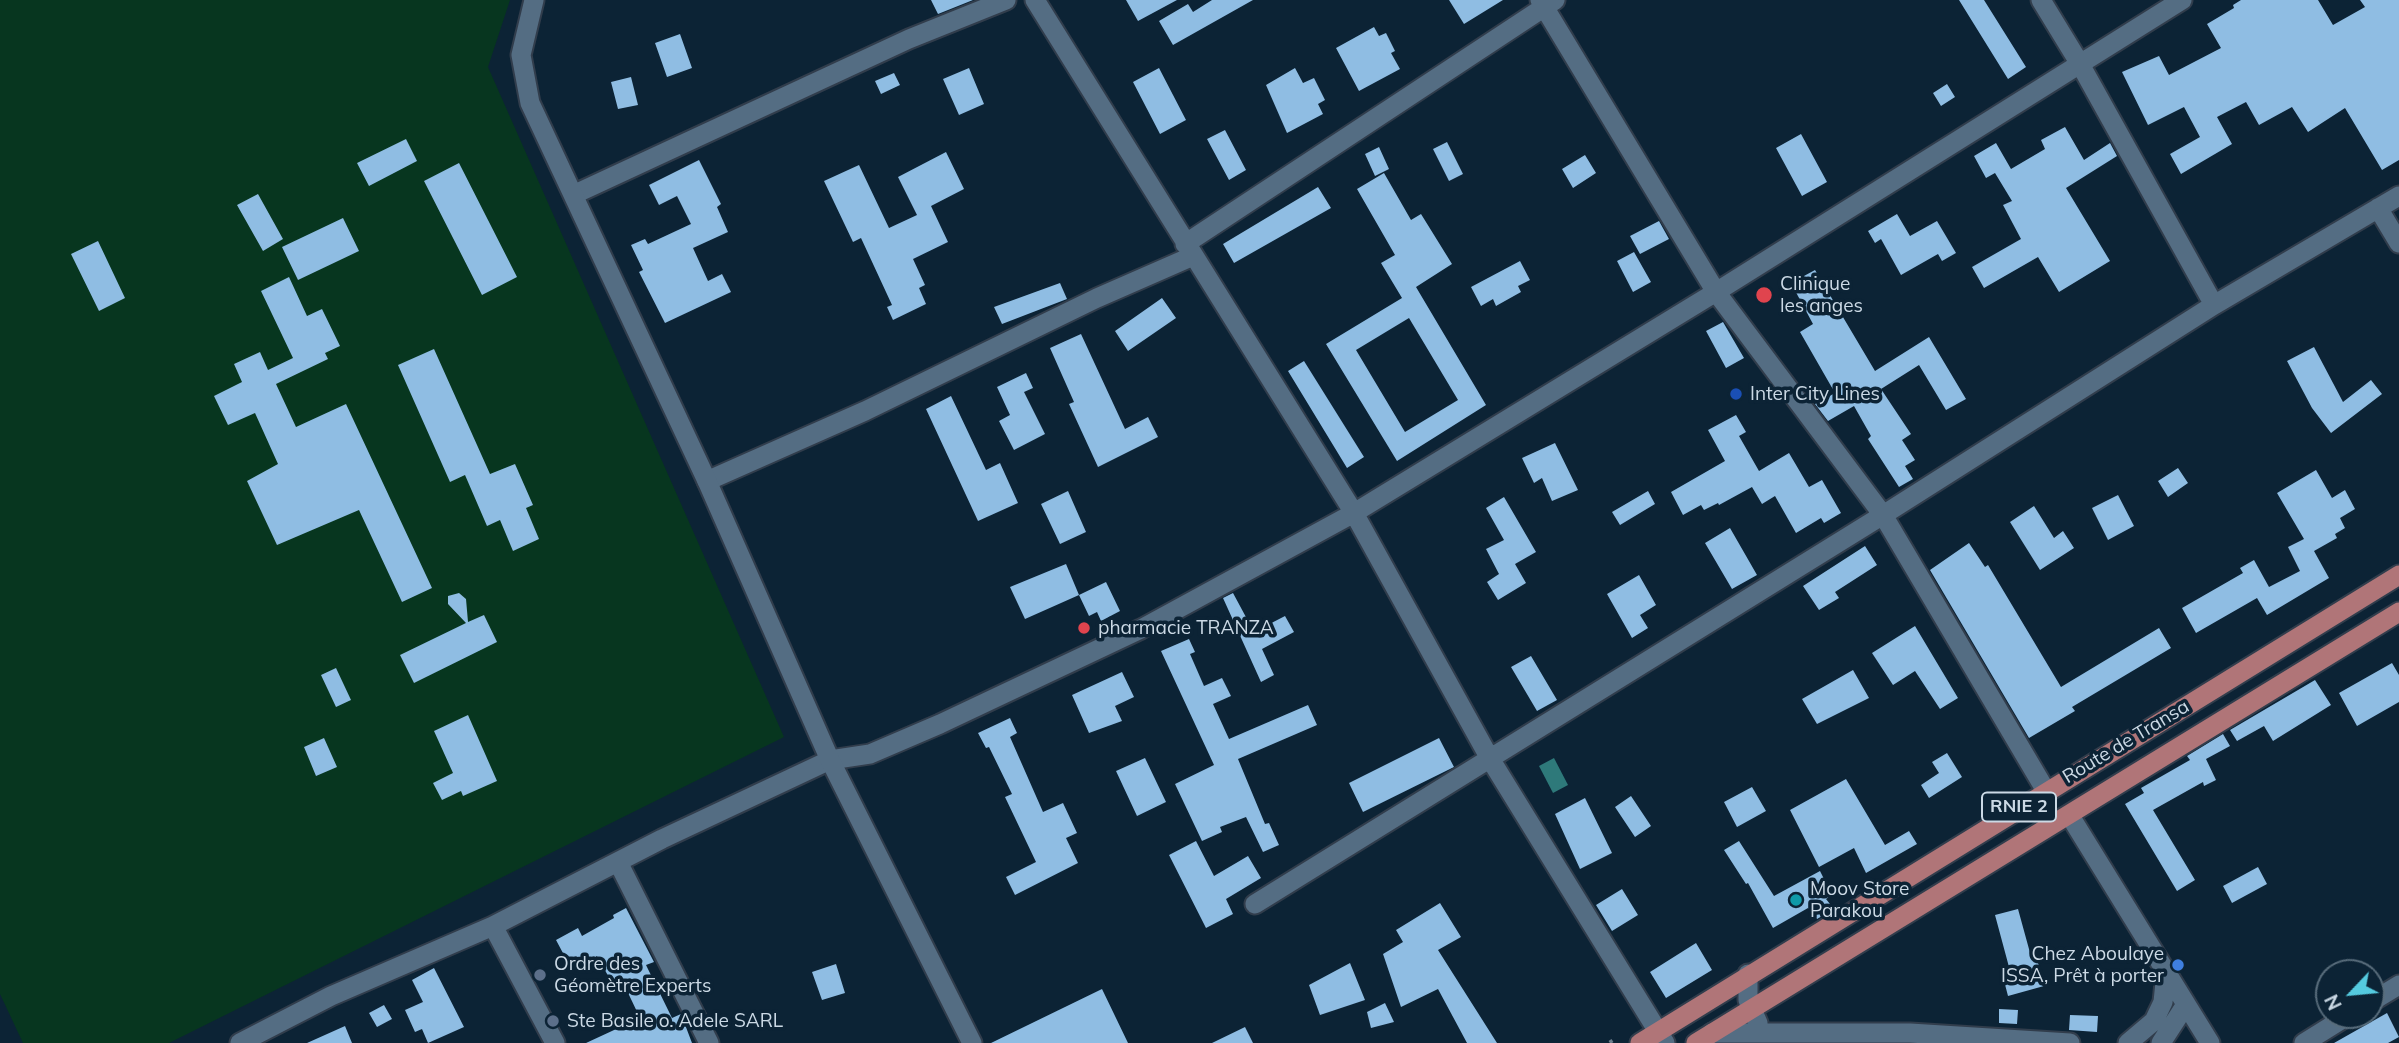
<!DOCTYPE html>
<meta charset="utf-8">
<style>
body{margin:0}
#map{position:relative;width:2399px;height:1043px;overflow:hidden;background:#0c2335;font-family:Mulish,sans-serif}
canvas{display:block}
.north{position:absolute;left:2315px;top:959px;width:70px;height:70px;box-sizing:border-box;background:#0c2335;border:2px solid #586c7b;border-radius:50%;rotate:244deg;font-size:19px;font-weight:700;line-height:28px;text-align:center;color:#cbd9e5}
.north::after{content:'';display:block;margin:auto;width:24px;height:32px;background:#55cadf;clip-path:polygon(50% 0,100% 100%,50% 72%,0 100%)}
</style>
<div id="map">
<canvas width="2399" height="1043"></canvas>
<div class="north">N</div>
</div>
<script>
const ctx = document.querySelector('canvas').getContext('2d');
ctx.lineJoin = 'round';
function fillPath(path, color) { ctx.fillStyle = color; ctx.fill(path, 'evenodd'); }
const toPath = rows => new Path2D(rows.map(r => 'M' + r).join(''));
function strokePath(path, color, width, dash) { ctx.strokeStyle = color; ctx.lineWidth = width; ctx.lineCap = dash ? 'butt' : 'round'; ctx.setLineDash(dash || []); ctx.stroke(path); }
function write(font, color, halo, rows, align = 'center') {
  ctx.font = font + ' Mulish,sans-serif'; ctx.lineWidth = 7; ctx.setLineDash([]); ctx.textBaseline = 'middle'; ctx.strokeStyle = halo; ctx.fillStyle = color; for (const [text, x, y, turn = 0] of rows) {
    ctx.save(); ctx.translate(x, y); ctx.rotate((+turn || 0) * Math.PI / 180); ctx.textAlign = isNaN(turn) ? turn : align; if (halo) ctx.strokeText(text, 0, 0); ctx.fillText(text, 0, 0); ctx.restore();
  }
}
const green = toPath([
 [0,0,510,0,488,67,784,737,169,1043,23,1043,0,994]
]);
const water = toPath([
 [1554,758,1568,785,1553,793,1539,766]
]);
const building = toPath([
 [931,0,973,0,938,14],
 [1126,0,1177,0,1138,21],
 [1212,0,1253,0,1173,45,1159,21,1188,4,1193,12],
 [1449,0,1503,0,1464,24],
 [1959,0,1984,0,2026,67,2008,79],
 [2241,0,2318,0,2333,25,2365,7,2360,0,2399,0,2399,160,2382,170,2345,108,2308,132,2292,107,2259,125,2246,102,2217,117,2232,144,2181,174,2170,154,2200,137,2184,107,2148,125,2122,72,2159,56,2169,75,2221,48,2207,24,2234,8,2233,5],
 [1374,27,1379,36,1386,33,1395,51,1391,53,1400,69,1359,91,1336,48],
 [680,34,692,68,667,77,655,43],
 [969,68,984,104,959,115,943,79],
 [1159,68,1186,120,1160,134,1133,82],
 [1295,68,1303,83,1314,78,1325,100,1318,104,1323,114,1287,133,1266,85],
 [894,73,900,85,881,94,875,81],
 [631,77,638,105,618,109,611,82],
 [1947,84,1955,97,1941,106,1933,93],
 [2065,127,2084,160,2110,143,2117,156,2066,188,2110,261,2059,292,2038,257,1984,288,1972,267,2021,239,2003,205,2012,201,1995,173,1986,178,1974,156,1996,143,2011,169,2045,149,2041,140],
 [1225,130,1246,170,1229,180,1207,139],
 [1801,134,1827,182,1802,196,1776,148],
 [406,139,417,161,369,186,357,163],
 [1447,142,1463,174,1449,181,1433,149],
 [1379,147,1389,169,1375,176,1365,154],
 [946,152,964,189,931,206,948,242,913,259,925,285,919,288,926,304,893,320,887,307,892,305,861,238,853,242,824,181,859,165,889,228,917,215,898,177],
 [1585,155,1596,173,1573,188,1562,169],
 [699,160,721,204,717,207,728,232,693,248,708,281,722,274,731,292,665,323,639,272,643,270,631,245,645,239,648,244,691,224,677,196,659,205,649,185],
 [459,163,517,277,482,295,424,181],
 [1384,173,1411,220,1421,214,1452,264,1416,287,1486,405,1397,461,1326,344,1402,298,1381,263,1395,255,1357,189],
 [1409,318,1458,400,1405,432,1356,350],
 [1318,187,1331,208,1234,263,1223,244],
 [258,194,283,239,263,251,237,205],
 [1897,214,1910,236,1937,221,1956,253,1942,261,1938,254,1901,275,1881,239,1875,243,1868,231],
 [343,218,359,251,298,280,282,247],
 [1659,221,1669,239,1640,254,1630,236],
 [98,241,125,298,99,311,71,254],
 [1634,252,1651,282,1633,292,1617,261],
 [1520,261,1530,280,1518,286,1521,292,1496,306,1493,299,1481,306,1471,287],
 [1815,270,1875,371,1929,337,1966,399,1946,410,1919,365,1881,389,1911,434,1902,440,1915,460,1905,466,1913,479,1899,487,1868,439,1871,436,1854,406,1828,421,1815,404,1835,393,1800,332,1813,324,1791,283],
 [289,277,307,316,322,309,340,346,325,353,328,359,276,384,296,427,346,404,432,588,402,602,359,510,277,545,247,481,278,464,255,413,228,425,214,396,242,382,234,364,260,352,268,370,293,358,261,291],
 [1060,283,1067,299,1002,324,994,307],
 [1162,298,1176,318,1128,351,1115,331],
 [1723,322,1744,358,1726,368,1706,331],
 [1081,334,1125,429,1148,417,1158,437,1098,467,1069,404,1074,402,1050,348],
 [2314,347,2343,402,2371,380,2382,394,2331,433,2312,408,2287,361],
 [434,349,490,474,515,464,533,505,526,508,539,539,513,551,500,520,487,526,465,475,450,482,398,365],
 [1304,361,1364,457,1347,468,1288,371],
 [1026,373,1033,388,1024,392,1045,434,1014,450,999,421,1010,415,997,387],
 [951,396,986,470,1000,463,1018,503,978,521,926,409],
 [1736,415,1746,432,1739,436,1759,471,1789,453,1809,487,1822,480,1841,513,1824,523,1821,518,1796,533,1775,496,1762,504,1752,487,1719,505,1718,503,1704,510,1701,505,1683,515,1671,492,1725,461,1708,430],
 [1555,443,1578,490,1552,501,1542,478,1534,483,1522,458],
 [2178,468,2188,483,2168,497,2158,481],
 [2316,470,2332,498,2345,490,2355,509,2340,518,2345,528,2335,534,2337,538,2314,551,2329,578,2267,615,2257,598,2196,633,2182,608,2243,573,2240,568,2254,560,2269,587,2300,571,2288,547,2304,539,2277,493],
 [1068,491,1086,532,1060,544,1041,504],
 [1648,491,1655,504,1620,525,1612,512],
 [2118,495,2134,526,2108,540,2092,508],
 [1504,497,1536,552,1515,564,1526,583,1498,600,1487,582,1499,574,1486,549,1504,540,1486,508],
 [2034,506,2054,538,2063,531,2074,548,2040,570,2010,522],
 [1730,528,1757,575,1732,589,1705,543],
 [1969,543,1985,567,1988,565,2061,687,2159,628,2171,648,2072,707,2075,711,2029,738,1930,570],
 [1865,546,1877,565,1835,592,1839,598,1819,610,1803,586],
 [1066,564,1079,595,1025,619,1010,587],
 [1639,575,1656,605,1640,615,1648,628,1632,638,1607,594],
 [1106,582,1120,611,1101,621,1097,612,1089,616,1079,595],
 [459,593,466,599,468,622,484,615,497,642,414,683,400,655,466,623,448,604,448,596],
 [1233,593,1254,632,1285,616,1294,632,1262,649,1274,675,1261,682,1223,598],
 [1915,626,1958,698,1940,709,1915,671,1893,685,1872,653],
 [1189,639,1195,652,1190,654,1204,686,1222,678,1231,696,1213,704,1229,739,1308,705,1317,725,1238,759,1265,824,1269,823,1279,845,1263,852,1246,817,1220,827,1222,832,1202,841,1175,784,1214,765,1161,651],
 [1531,656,1557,700,1537,711,1511,667],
 [2392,663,2399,675,2399,702,2357,726,2339,693],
 [336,668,351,700,336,707,321,675],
 [1853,670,1869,698,1817,724,1802,699],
 [1122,672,1134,697,1115,706,1122,721,1089,733,1072,695],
 [2315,680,2331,705,2273,741,2264,726,2237,741,2230,730],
 [468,715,497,781,463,796,461,791,442,800,433,783,453,773,434,731],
 [1010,718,1017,733,1010,737,1043,812,1063,803,1077,833,1066,838,1078,863,1015,895,1006,877,1036,862,1005,797,1012,794,989,747,986,748,978,733],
 [2223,734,2230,746,2206,759,2216,780,2204,786,2203,782,2153,810,2195,880,2177,891,2125,804,2144,793,2141,788,2190,760,2187,756],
 [324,738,337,767,316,776,304,747],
 [1439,738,1454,767,1363,812,1349,783],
 [1947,753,1962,777,1929,798,1921,785,1939,773,1932,762],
 [1145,758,1166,802,1137,816,1116,771],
 [1846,779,1885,845,1909,831,1917,844,1866,873,1854,848,1819,867,1790,810],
 [1752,787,1766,811,1737,827,1724,802],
 [1631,796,1651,826,1635,837,1615,807],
 [1585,798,1612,853,1580,869,1555,814],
 [1196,841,1214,876,1248,856,1261,878,1226,899,1233,914,1206,928,1169,855],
 [1739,841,1774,896,1820,871,1832,895,1826,899,1834,909,1817,919,1808,908,1773,928,1748,883,1746,884,1724,850],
 [2258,867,2267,884,2232,903,2223,886],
 [1622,889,1638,915,1612,931,1596,905],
 [1440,903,1461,937,1438,950,1497,1043,1467,1043,1438,989,1401,1007,1383,954,1403,942,1396,930],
 [626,908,654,962,646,965,672,1018,681,1014,692,1043,586,1043,640,1018,620,976,611,981,597,956,572,970,556,940,578,928,582,936,614,918,613,915],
 [2018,909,2032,960,2037,959,2044,986,2008,996,2001,969,2009,967,1995,915],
 [1696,943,1712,970,1666,998,1650,972],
 [1350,963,1365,1000,1320,1015,1309,985],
 [836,964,845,993,822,1000,812,972],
 [434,968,464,1027,428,1043,422,1029,415,1032,405,1010,423,1002,412,980],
 [1102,989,1128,1043,991,1043],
 [1385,1003,1394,1022,1371,1028,1367,1012],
 [384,1005,392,1019,377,1027,369,1013],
 [1999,1009,2018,1010,2017,1024,1999,1023],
 [2387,1013,2399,1037,2388,1043,2334,1043],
 [2070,1015,2098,1016,2097,1032,2069,1030],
 [345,1026,352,1043,307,1043],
 [1245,1027,1253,1043,1212,1043]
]);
const path = toPath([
 [1610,1040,1612,1043]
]);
const minor = toPath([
 [1035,0,1354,513,1489,757,1665,1043],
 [1540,0,1716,292,1883,515,2046,791],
 [2041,0,2080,64,2214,305],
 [575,194,909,39,1006,0],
 [2378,208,2399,243],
 [1185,244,1555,0],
 [707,481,865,411,1097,298,1193,256],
 [618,862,709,1043],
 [1255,904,1883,515,2214,305,2399,196],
 [493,926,555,1043],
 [2371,1002,2399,985],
 [240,1043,331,996,493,926,662,839,830,760,870,754,940,724,1141,629,1354,513,1716,292,2182,0],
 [2304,1043,2349,1015]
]);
const tertiary = toPath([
 [534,0,521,55,530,103,707,481,830,760,972,1043],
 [2070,816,2210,1043],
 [1748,974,1748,1000,1758,1023],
 [1712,1033,1910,1033,2070,1043],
 [2128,1043,2154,1021,2163,1002,2166,973],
 [2161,1043,2185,1006]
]);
const primary = toPath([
 [1640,1043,2399,575],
 [1696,1043,2399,612]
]);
const markers = [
 [1764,295,9,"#e0444e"],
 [1736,394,7,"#1a4fb4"],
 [1084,628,7,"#e0444e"],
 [1796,900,7,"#0f9aa8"],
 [2178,965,7,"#3f7fe0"],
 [540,975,7,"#5c6f8a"],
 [553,1021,7,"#5c6f8a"]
];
const shields = [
 [2019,807,74]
];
const shieldNames = [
 ["RNIE 2",2019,807]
];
const poiNames = [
 ["Clinique",1780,284],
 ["les anges",1780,306],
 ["Inter City Lines",1750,394],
 ["pharmacie TRANZA",1098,628],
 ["Moov Store",1810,889],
 ["Parakou",1810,911],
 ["Chez Aboulaye",2164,954,"right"],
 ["ISSA, Prêt à porter",2164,976,"right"],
 ["Ordre des",554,964],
 ["Géomètre Experts",554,986],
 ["Ste Basile o. Adele SARL",567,1021]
];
const streetNames = [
 ["Route de Transa",2126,742,-31]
];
fillPath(green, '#07361f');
fillPath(water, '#2e797a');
fillPath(building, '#8fbde3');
strokePath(minor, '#313d4c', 23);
strokePath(tertiary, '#313d4c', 23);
strokePath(primary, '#313d4c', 23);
strokePath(path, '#6b7e8d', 3.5, [5, 5]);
strokePath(minor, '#546d83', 19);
strokePath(tertiary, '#546d83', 19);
strokePath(primary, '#b07578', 19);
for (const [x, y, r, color] of markers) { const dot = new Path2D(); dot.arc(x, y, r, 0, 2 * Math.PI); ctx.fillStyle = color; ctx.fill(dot); strokePath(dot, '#0c2335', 2.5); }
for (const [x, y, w] of shields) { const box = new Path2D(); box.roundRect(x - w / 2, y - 14.5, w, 29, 5); ctx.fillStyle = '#0c2335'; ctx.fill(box); strokePath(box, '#cbd9e5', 2); }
write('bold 18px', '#cbd9e5', null, shieldNames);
write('19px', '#cbd9e5', '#0c2335', poiNames, 'left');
write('19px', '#cbd9e5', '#0c2335', streetNames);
</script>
